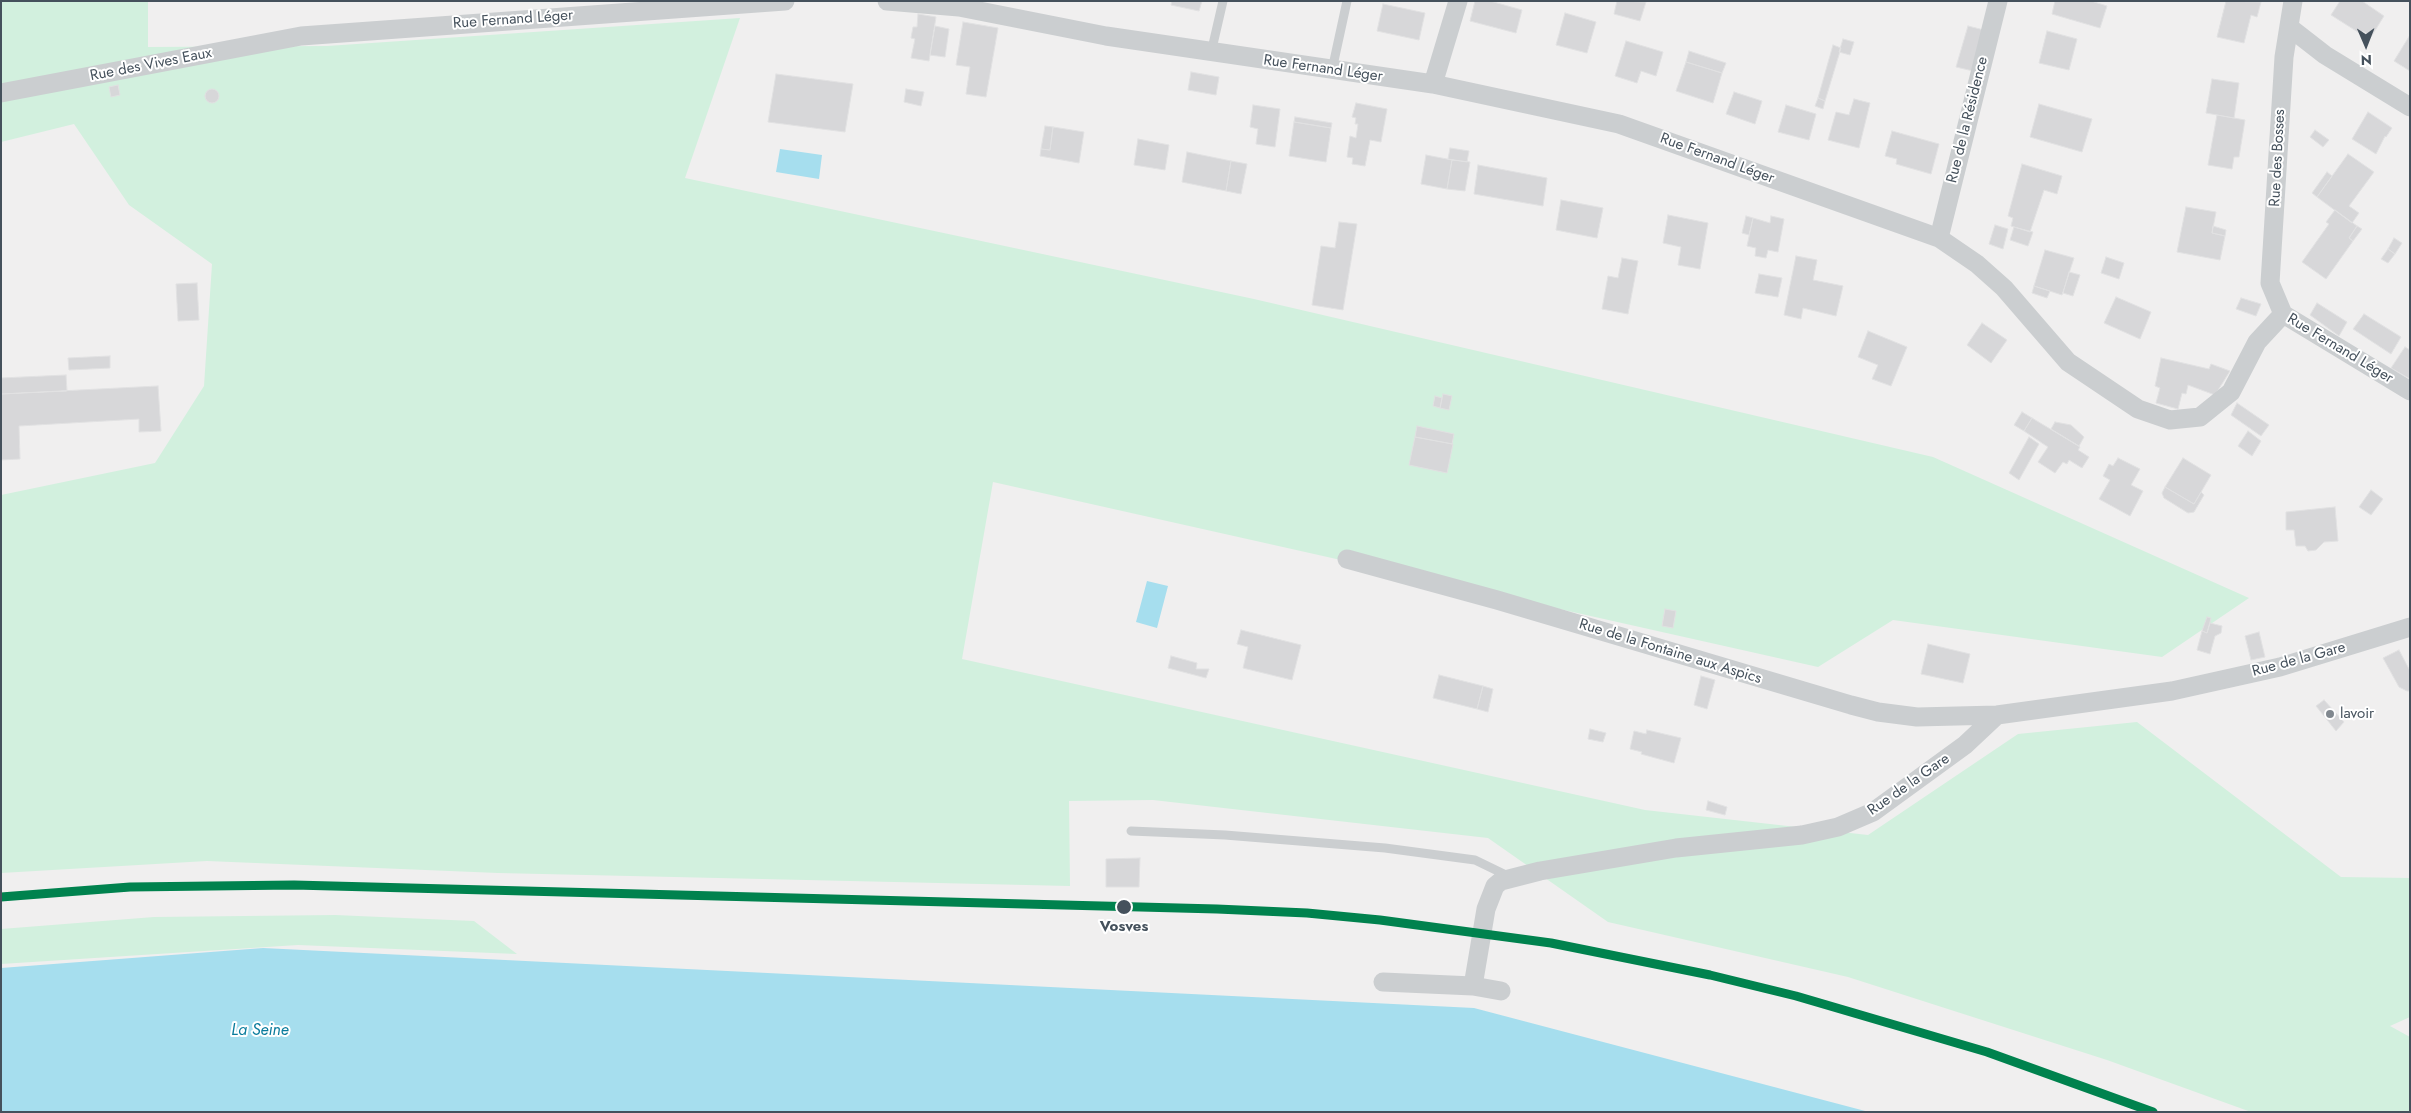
<!DOCTYPE html>
<meta charset="utf-8">
<style>
body{margin:0}
#map{position:relative;width:2411px;height:1113px;overflow:hidden;background:#f0efef;font-family:Jost,sans-serif}
canvas{display:block}
.frame{position:absolute;inset:0;border:2px solid #45515c;pointer-events:none}
.north{position:absolute;left:2341px;top:20px;width:50px;height:50px;-webkit-text-stroke:4px #fff;paint-order:stroke;rotate:179deg;font-size:14px;font-weight:700;line-height:20px;text-align:center;color:#45515c}
.north::after{content:'';display:block;margin:auto;width:18px;height:22px;background:#45515c;clip-path:polygon(50% 0,100% 100%,50% 72%,0 100%)}
</style>
<div id="map">
<canvas width="2411" height="1113"></canvas>
<div class="frame"></div>
<div class="north">N</div>
</div>
<script>
const ctx = document.querySelector('canvas').getContext('2d');
ctx.lineJoin = 'round';
function fillPath(path, color) { ctx.fillStyle = color; ctx.fill(path, 'evenodd'); }
const toPath = rows => new Path2D(rows.map(r => 'M' + r).join(''));
function strokePath(path, color, width, dash) { ctx.strokeStyle = color; ctx.lineWidth = width; ctx.lineCap = dash ? 'butt' : 'round'; ctx.setLineDash(dash || []); ctx.stroke(path); }
function write(font, color, halo, rows, align = 'center') {
  ctx.font = font + ' Jost,sans-serif'; ctx.lineWidth = 4; ctx.setLineDash([]); ctx.textBaseline = 'middle'; ctx.strokeStyle = halo; ctx.fillStyle = color; for (const [text, x, y, turn = 0] of rows) {
    ctx.save(); ctx.translate(x, y); ctx.rotate((+turn || 0) * Math.PI / 180); ctx.textAlign = isNaN(turn) ? turn : align; if (halo) ctx.strokeText(text, 0, 0); ctx.fillText(text, 0, 0); ctx.restore();
  }
}
const green = toPath([
 [1,1,148,1,148,47,327,46,740,18,685,178,1254,299,1933,457,2249,598,2162,657,1893,620,1818,667,993,482,962,659,1645,810,1868,835,2018,734,2137,722,2341,877,2410,878,2410,1017,2390,1026,2410,1037,2410,1112,2251,1112,2107,1060,1848,977,1608,922,1488,838,1153,800,1069,801,1070,886,498,873,207,861,1,873,1,495,155,463,204,386,212,264,129,205,74,124,1,142],
 [335,915,474,921,517,954,298,945,1,964,1,929,154,917]
]);
const water = toPath([
 [780,149,822,155,819,179,776,172],
 [1147,581,1168,586,1157,628,1136,622],
 [263,948,1474,1008,1869,1112,1,1112,1,968]
]);
const building = toPath([
 [1172,1,1202,1,1199,11,1171,5,1172,1],
 [1475,1,1490,1,1522,10,1516,33,1470,21,1475,1],
 [1617,1,1646,2,1640,21,1614,14,1617,1],
 [2055,1,2091,1,2107,6,2100,28,2052,14,2055,1],
 [2226,1,2261,2,2257,17,2251,15,2244,43,2217,37,2226,1],
 [2340,1,2362,1,2384,16,2371,37,2363,31,2361,34,2331,15,2340,1],
 [1383,4,1425,13,1419,40,1377,31,1383,4],
 [1565,13,1596,22,1587,53,1556,45,1565,13],
 [918,14,936,17,929,61,911,58,915,39,911,38,913,27,917,27,918,14],
 [963,22,998,28,986,97,966,94,970,67,956,65,963,22],
 [935,26,949,29,945,57,930,55,935,26],
 [1968,26,1984,30,1973,71,1956,67,1968,26],
 [2047,31,2077,39,2069,70,2039,63,2047,31],
 [2410,35,2410,71,2394,61,2410,35],
 [1843,39,1854,42,1850,55,1839,52,1843,39],
 [1626,41,1663,52,1656,76,1641,71,1637,83,1615,76,1626,41],
 [1833,45,1841,48,1825,101,1818,98,1833,45],
 [1689,51,1726,63,1722,73,1686,62,1689,51],
 [1686,62,1722,73,1713,103,1676,91,1686,62],
 [1191,72,1219,77,1216,95,1188,90,1191,72],
 [776,74,853,84,845,132,768,122,776,74],
 [2212,79,2239,83,2234,118,2206,113,2212,79],
 [118,85,120,95,111,97,109,87,118,85],
 '205 96a7 7 0 1 1 14 0a7 7 0 1 1-14 0Z',
 [906,89,924,92,921,106,904,102,906,89],
 [1734,92,1762,101,1755,124,1726,114,1734,92],
 [1818,98,1825,101,1823,109,1815,106,1818,98],
 [1854,99,1870,103,1859,148,1828,140,1836,112,1849,115,1854,99],
 [1356,103,1387,109,1381,142,1370,140,1365,166,1352,164,1353,158,1347,157,1350,136,1356,138,1358,124,1355,124,1356,118,1352,117,1356,103],
 [2039,104,2092,119,2082,152,2030,137,2039,104],
 [1253,105,1280,109,1275,147,1256,144,1258,129,1250,127,1253,105],
 [1786,105,1816,114,1809,140,1778,132,1786,105],
 [2368,112,2392,128,2386,137,2385,136,2376,154,2352,139,2368,112],
 [2217,115,2245,120,2239,157,2234,157,2232,169,2208,165,2217,115],
 [1295,117,1332,123,1331,128,1294,122,1295,117],
 [1294,122,1331,128,1326,162,1289,156,1294,122],
 [1045,126,1053,127,1050,150,1041,149,1045,126],
 [1053,127,1084,132,1079,163,1040,156,1041,149,1050,150,1053,127],
 [2315,130,2329,140,2323,147,2310,137,2315,130],
 [1892,131,1939,144,1931,174,1896,164,1897,159,1885,156,1892,131],
 [1138,139,1169,145,1165,170,1134,165,1138,139],
 [1450,148,1469,151,1467,162,1448,159,1450,148],
 [1187,152,1231,161,1226,191,1182,182,1187,152],
 [2348,154,2374,172,2349,206,2359,213,2352,223,2317,197,2348,154],
 [1426,155,1452,160,1447,189,1421,184,1426,155],
 [1452,160,1470,162,1465,191,1447,189,1452,160],
 [1231,161,1247,164,1241,194,1226,191,1231,161],
 [2022,164,2062,176,2057,194,2044,190,2030,232,2011,226,2013,218,2008,216,2022,164],
 [1478,165,1547,178,1543,206,1474,194,1478,165],
 [2327,172,2332,176,2317,197,2312,193,2327,172],
 [1561,200,1603,208,1597,238,1556,230,1561,200],
 [2186,207,2216,212,2212,233,2225,236,2220,260,2177,252,2186,207],
 [2335,210,2357,226,2349,238,2353,241,2326,279,2302,262,2329,224,2326,222,2335,210],
 [1668,215,1708,223,1700,269,1678,265,1681,247,1663,243,1668,215],
 [1746,216,1753,218,1749,235,1742,233,1746,216],
 [1771,216,1784,219,1778,252,1768,250,1766,258,1755,256,1756,248,1747,246,1753,218,1770,223,1771,216],
 [1339,222,1357,224,1343,310,1312,305,1321,246,1335,248,1339,222],
 [1995,225,2008,229,2003,249,1989,244,1995,225],
 [2213,226,2226,230,2225,236,2212,233,2213,226],
 [2357,226,2362,229,2353,241,2349,238,2357,226],
 [2014,227,2033,232,2028,246,2010,240,2014,227],
 [2394,238,2402,243,2395,254,2388,249,2394,238],
 [2388,249,2395,254,2388,263,2381,259,2388,249],
 [2045,250,2074,258,2062,295,2034,286,2045,250],
 [1796,256,1817,260,1813,280,1843,286,1836,316,1803,308,1801,319,1784,315,1796,256],
 [2106,257,2124,263,2119,279,2101,273,2106,257],
 [1622,258,1638,261,1628,314,1602,309,1608,276,1618,278,1622,258],
 [2069,272,2080,275,2073,296,2063,293,2069,272],
 [1759,274,1782,278,1778,297,1755,293,1759,274],
 [197,283,199,320,178,321,176,284,197,283],
 [2034,286,2050,291,2047,298,2032,293,2034,286],
 [2116,297,2151,312,2140,339,2104,323,2116,297],
 [2241,298,2261,304,2256,316,2236,309,2241,298],
 [2317,303,2347,322,2339,336,2310,315,2317,303],
 [2364,314,2401,337,2391,354,2353,329,2364,314],
 [1982,323,2007,340,1991,363,1967,345,1982,323],
 [1868,331,1907,347,1891,386,1872,379,1878,365,1858,357,1868,331],
 [2405,347,2410,350,2410,379,2391,368,2405,347],
 [110,356,110,368,69,370,68,358,110,356],
 [2161,358,2209,369,2211,364,2230,371,2215,395,2188,385,2186,394,2182,393,2178,409,2156,403,2160,388,2155,386,2161,358],
 [66,375,67,391,1,394,1,378,66,375],
 [158,386,161,431,139,432,139,419,19,426,20,459,1,460,1,394,158,386],
 [1443,394,1452,396,1449,410,1440,408,1443,394],
 [1435,396,1442,398,1440,408,1433,406,1435,396],
 [2237,403,2269,425,2261,436,2231,415,2237,403],
 [2022,412,2032,418,2024,431,2014,425,2022,412],
 [2032,418,2080,447,2078,450,2089,457,2082,468,2069,460,2067,464,2063,462,2055,473,2038,462,2048,447,2024,431,2032,418],
 [2055,422,2071,425,2084,437,2079,446,2051,429,2055,422],
 [1417,426,1454,434,1452,444,1415,437,1417,426],
 [2248,431,2261,441,2252,456,2238,446,2248,431],
 [1415,437,1453,444,1447,473,1409,465,1415,437],
 [2029,437,2039,444,2019,480,2009,473,2029,437],
 [2118,458,2140,469,2131,485,2143,491,2130,516,2099,499,2110,480,2103,476,2109,464,2113,466,2118,458],
 [2183,458,2211,475,2194,504,2165,487,2183,458],
 [2165,487,2194,504,2201,492,2204,495,2194,512,2188,513,2164,498,2162,493,2165,487],
 [2371,490,2383,499,2371,515,2359,507,2371,490],
 [2335,507,2338,541,2324,542,2316,550,2308,551,2305,546,2296,546,2294,530,2286,530,2286,512,2335,507],
 [1665,609,1676,611,1673,628,1662,626,1665,609],
 [2207,617,2211,618,2207,633,2202,631,2207,617],
 [2210,623,2222,626,2221,633,2215,636,2210,654,2197,650,2202,631,2207,633,2210,623],
 [1241,630,1301,645,1292,680,1243,668,1248,647,1237,644,1241,630],
 [2259,632,2265,657,2251,660,2245,636,2259,632],
 [1928,644,1970,654,1963,683,1921,674,1928,644],
 [2399,650,2410,671,2410,691,2407,691,2399,687,2383,658,2399,650],
 [1171,656,1197,663,1196,669,1209,669,1206,678,1168,668,1171,656],
 [1439,675,1483,686,1477,709,1433,698,1439,675],
 [1701,676,1715,680,1707,709,1694,705,1701,676],
 [1483,686,1493,689,1488,712,1477,709,1483,686],
 [2324,700,2344,722,2336,731,2316,706,2324,700],
 [1590,729,1606,733,1603,742,1588,739,1590,729],
 [1647,730,1681,738,1674,763,1641,754,1642,752,1630,749,1634,731,1646,734,1647,730],
 [1708,801,1727,807,1725,815,1706,810,1708,801],
 [1140,858,1139,887,1106,887,1106,859,1140,858]
]);
const lane = toPath([
 [1211,53,1223,1],
 [1332,70,1347,1],
 [1131,831,1225,835,1385,848,1475,860,1508,876]
]);
const street = toPath([
 [887,1,959,7,1106,36,1433,84,1619,124,1939,238,1977,264,2004,288,2068,362,2138,409,2170,420,2200,417,2231,392,2257,342,2283,314],
 [2289,27,2325,55,2410,107],
 [1433,84,1458,1],
 [1,93,301,36,785,1],
 [1939,238,1998,1],
 [2283,314,2270,283,2284,57,2293,1],
 [2283,314,2410,391],
 [1347,559,1497,600,1851,705,1878,712,1917,717,1997,715,2172,691,2280,667,2410,627],
 [1383,982,1473,986,1501,991],
 [1473,986,1486,909,1495,886,1501,881,1540,871,1676,848,1802,835,1838,827,1873,812,1965,745,1997,715]
]);
const rail1 = toPath([
 [1,897,130,887,294,885,1217,909,1307,913,1380,920,1551,943,1710,975,1796,996,1987,1052,2153,1112]
]);
const markers = [
 [2330,714,5,"#81888f"],
 [1124,907,8,"#45515c"]
];
const streetNames = [
 ["Rue Fernand Léger",513,20,-4],
 ["Rue des Vives Eaux",151,65,-11],
 ["Rue Fernand Léger",1323,69,8],
 ["Rue de la Résidence",1968,120,-76],
 ["Rue des Bosses",2278,158,-87],
 ["Rue Fernand Léger",1717,159,20],
 ["Rue Fernand Léger",2340,349,31],
 ["Rue de la Fontaine aux Aspics",1670,652,17],
 ["Rue de la Gare",2299,660,-15],
 ["Rue de la Gare",1909,785,-35]
];
const poiNames = [
 ["lavoir",2340,714]
];
const stopNames = [
 ["Vosves",1124,927]
];
const waterNames = [
 ["La Seine",260,1031]
];
fillPath(green, '#d2f0de');
fillPath(water, '#a6deee');
fillPath(building, '#d7d7d9');
strokePath(building, '#e1e1e2', 1);
strokePath(lane, '#cbced0', 9);
strokePath(street, '#cbced0', 19);
strokePath(rail1, '#00824e', 9);
for (const [x, y, r, color] of markers) { const dot = new Path2D(); dot.arc(x, y, r, 0, 2 * Math.PI); ctx.fillStyle = color; ctx.fill(dot); strokePath(dot, '#fff', 2); }
write('15px', '#45515c', '#fff', streetNames);
write('15px', '#45515c', '#fff', poiNames, 'left');
write('bold 15px', '#45515c', '#fff', stopNames);
write('italic 16px', '#097b9c', '#fff', waterNames);
</script>
